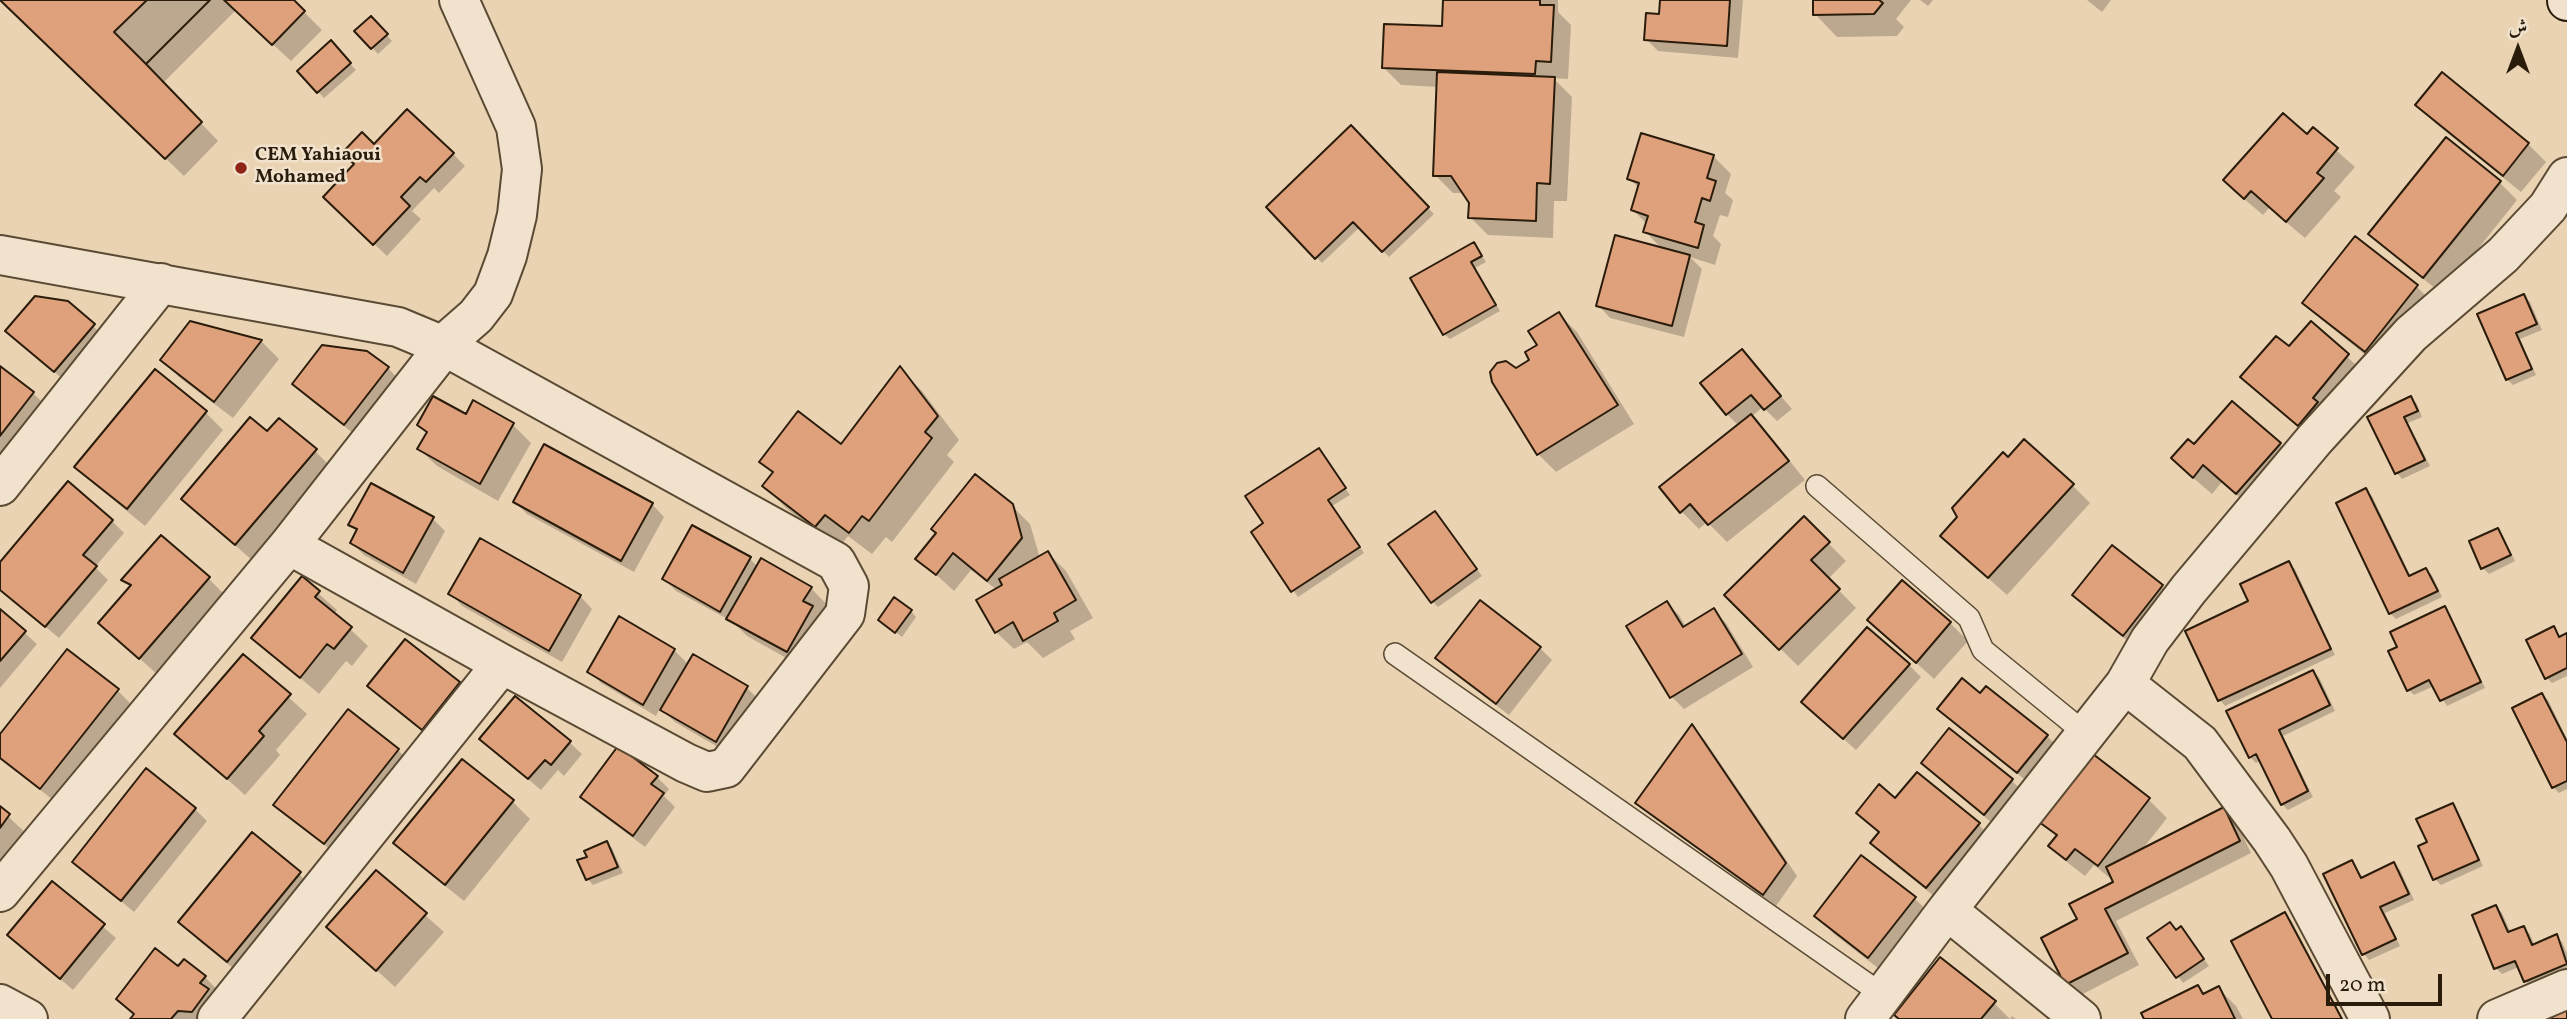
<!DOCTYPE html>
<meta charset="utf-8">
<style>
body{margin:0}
#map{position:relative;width:2567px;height:1019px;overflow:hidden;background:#ead3b2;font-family:Vollkorn,Amiri,serif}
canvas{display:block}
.north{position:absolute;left:2483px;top:14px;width:70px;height:70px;-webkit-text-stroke:5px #f1e2cd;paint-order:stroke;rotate:0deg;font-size:19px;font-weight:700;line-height:28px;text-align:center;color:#2a1c0a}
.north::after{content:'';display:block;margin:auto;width:24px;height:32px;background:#2a1c0a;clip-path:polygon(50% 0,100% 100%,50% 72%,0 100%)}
.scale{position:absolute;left:2326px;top:974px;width:116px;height:32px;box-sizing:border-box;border:4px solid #2a1c0a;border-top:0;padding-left:9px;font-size:21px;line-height:24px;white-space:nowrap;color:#2a1c0a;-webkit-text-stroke:5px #f1e2cd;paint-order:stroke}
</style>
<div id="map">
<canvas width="2567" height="1019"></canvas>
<div class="north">ش</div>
<div class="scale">20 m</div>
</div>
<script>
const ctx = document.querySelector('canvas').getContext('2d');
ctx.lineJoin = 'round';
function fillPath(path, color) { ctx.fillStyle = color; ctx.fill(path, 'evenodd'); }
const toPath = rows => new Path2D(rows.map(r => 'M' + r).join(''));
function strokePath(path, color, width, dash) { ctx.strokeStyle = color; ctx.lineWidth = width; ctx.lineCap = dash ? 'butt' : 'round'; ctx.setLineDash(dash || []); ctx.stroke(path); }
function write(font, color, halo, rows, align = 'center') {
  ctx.font = font + ' Vollkorn,serif'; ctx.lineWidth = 5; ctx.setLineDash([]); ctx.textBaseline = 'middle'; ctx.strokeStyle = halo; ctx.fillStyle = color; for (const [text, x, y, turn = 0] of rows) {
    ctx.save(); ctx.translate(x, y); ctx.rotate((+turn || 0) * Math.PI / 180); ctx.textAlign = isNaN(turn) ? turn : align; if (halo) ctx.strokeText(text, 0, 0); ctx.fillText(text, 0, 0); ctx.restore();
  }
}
const shadow = toPath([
 [1,0,292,0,322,30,291,61,236,10,163,83,218,141,184,176],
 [1445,0,1558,0,1558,12,1571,25,1568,79,1553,78,1572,97,1567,201,1554,201,1553,238,1488,235,1470,217,1471,202,1465,193,1453,193,1435,175,1439,87,1401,85,1383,67,1444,28],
 [1662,0,1743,0,1738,58,1658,51,1646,39,1661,16],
 [1814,0,1911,0,1896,19,1904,27,1897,36,1837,37,1815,14],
 [1920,0,1933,0,1928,6],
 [2087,0,2111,0,2102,12],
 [371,18,392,41,378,54,356,31],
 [331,43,356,70,324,98,299,71],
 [2417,105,2528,144,2546,162,2521,192,2435,123],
 [1351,128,1434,214,1389,257,1360,227,1322,263,1268,207],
 [2313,130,2355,167,2334,191,2341,197,2305,238,2269,208,2263,215,2243,198],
 [374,146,453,154,465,166,439,193,434,188,412,211,421,219,387,256,337,209],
 [1713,156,1731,174,1725,193,1733,200,1728,217,1720,215,1713,236,1721,244,1715,265,1690,257,1702,269,1684,337,1610,318,1598,305,1663,250,1645,231,1647,224,1633,210,1639,188,1629,178],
 [2499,182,2517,200,2442,294,2389,251,2371,234],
 [2355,238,2417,287,2435,305,2383,369,2322,320,2304,303],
 [1474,244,1486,262,1475,268,1500,311,1450,339,1444,334],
 [2524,296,2530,302,2542,330,2520,339,2536,375,2513,385,2507,379,2480,315],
 [67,303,106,338,67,383,8,331],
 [1559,314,1577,332,1634,424,1556,472,1538,454,1493,382,1532,361],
 [191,323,261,341,279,359,233,418,180,378,162,360],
 [2311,324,2366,374,2316,442,2243,377,2289,349],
 [1742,351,1792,409,1777,421,1763,407,1751,417,1769,435,1805,480,1727,542,1707,522,1699,529,1681,511,1739,426,1727,414],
 [0,368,33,393,51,411,0,476],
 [388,368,405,386,363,441,312,401,294,384],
 [900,369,922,391,959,440,947,455,954,462,892,542,886,537,872,554,848,536,839,548,787,509,764,486,774,474,761,461,841,446],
 [2411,398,2417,404,2422,417,2408,423,2430,466,2402,479,2397,473,2370,418],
 [205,412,223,430,145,526,95,485,77,467],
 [466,417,513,425,531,443,498,501,437,466,419,449,428,434,419,425],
 [268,433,315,451,333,469,254,562,183,499],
 [2279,444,2297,462,2255,511,2222,482,2212,494,2191,476,2195,447],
 [1318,450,1350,495,1332,506,1364,553,1298,597,1253,532,1266,524],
 [2008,460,2072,485,2090,503,2007,595,1961,554],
 [372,485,433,519,445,531,416,584,364,555,352,543,357,532,350,524],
 [2366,491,2372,496,2411,577,2426,570,2432,575,2442,597,2396,619,2390,613],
 [515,502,652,504,664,517,634,572,527,514],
 [1012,506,1030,524,1040,558,1048,553,1066,571,1093,618,1070,631,1075,639,1043,658,1027,642,1014,649,996,632,997,590,971,570,954,591,918,558],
 [1435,513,1482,576,1438,607,1432,601],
 [1804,519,1846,561,1828,579,1856,608,1798,666,1726,595],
 [112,521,124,533,95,567,108,580,59,638,0,589,0,565],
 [2498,530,2503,536,2515,561,2489,574,2483,568],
 [480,540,580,596,592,609,562,662,462,606,450,593],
 [2112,548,2162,587,2180,605,2142,652,2092,613,2074,595],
 [750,559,758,567,811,588,828,606,806,669,747,636,733,622,676,591,664,579],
 [2289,563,2295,569,2335,655,2225,706,2220,700,2250,602],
 [208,578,226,596,158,675,100,623,131,587,124,580],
 [302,579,337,610,334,614,368,646,352,666,346,661,319,694,254,638],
 [1666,603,1679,615,1686,627,1713,611,1726,623,1753,667,1684,709,1672,697,1628,626],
 [2444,609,2450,614,2485,688,2447,706,2434,686,2414,695,2409,690,2400,648],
 [0,611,37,644,0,688],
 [911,611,916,617,902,637,886,625],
 [1869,620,1950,623,1968,641,1934,679],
 [2554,628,2561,638,2567,635,2567,676,2552,683,2546,677],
 [406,641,471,696,435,740,369,686],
 [1540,648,1552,660,1509,715,1450,670,1438,658],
 [674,650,689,665,747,688,759,700,728,753,675,722,660,708,656,716,601,683,589,671],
 [243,656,307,714,276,750,280,755,245,795,176,734],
 [1909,665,1921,677,1856,750,1815,714],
 [2313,672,2319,677,2335,711,2283,736,2313,797,2288,810,2282,804,2261,760,2256,763,2250,757],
 [118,691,130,703,53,800,0,758,0,737],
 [1980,695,2047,736,2059,748,2030,784,1940,709],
 [2542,695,2548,700,2567,739,2567,789,2559,793,2553,787],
 [1692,727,1704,739,1797,876,1776,906,1650,815,1637,803],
 [1949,731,2012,781,2030,798,2003,832,1941,781,1923,763],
 [481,739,569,742,582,754,564,776,558,770,541,790],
 [398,750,410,762,337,855,275,805],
 [2093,756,2149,800,2167,818,2141,851,2223,810,2236,822,2251,853,2116,921,2139,965,2079,996,2067,984,2080,920,2116,883,2094,865,2085,876,2068,863,2051,846,2057,837,2042,822],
 [657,777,669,789,664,796,675,807,645,847,594,809,582,797],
 [1896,800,1978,824,1996,842,1945,905,1890,861,1872,843,1880,834,1858,813],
 [513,802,530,819,464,901,414,861,396,843],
 [2453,805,2458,811,2483,866,2441,885,2435,879,2429,843],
 [0,809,27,834,0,868],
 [195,809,207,821,134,912,74,862],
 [606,843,612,848,623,873,593,885,588,879,589,857],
 [1862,857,1915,899,1933,916,1887,975,1834,934,1816,916],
 [2352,862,2363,879,2394,864,2400,870,2414,900,2385,913,2400,946,2369,960,2364,954,2325,875],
 [377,872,444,932,395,987,329,927],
 [299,874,317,892,245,978,198,940,181,922],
 [52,883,116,938,73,990,9,935],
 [2496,907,2502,913,2511,933,2524,928,2530,934,2535,946,2556,936,2562,942,2567,954,2567,972,2531,986,2525,981,2519,967,2502,974,2496,968,2474,916],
 [2285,914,2291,920,2343,1019,2274,1019],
 [2186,934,2209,966,2183,983,2150,939],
 [178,968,205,977,227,1000,226,1019,133,1019,135,1016,118,999],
 [2198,988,2205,995,2218,988,2236,1006,2243,1019,2146,1019],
 [1994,1003,2010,1019,2012,1016,2016,1019,1900,1019]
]);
const building = toPath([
 [0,0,210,0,146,64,202,122,165,159,0,0],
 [147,0,210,0,146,64,114,32,147,0],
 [224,0,294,0,305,11,272,45,224,0],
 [1443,0,1540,0,1540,5,1554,5,1551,62,1536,61,1535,74,1382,68,1384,24,1442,26,1443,0],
 [1660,0,1730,0,1727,46,1644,40,1646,13,1659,14,1660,0],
 [1813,0,1879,0,1883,3,1874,14,1813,15,1813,0],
 [371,16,388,34,371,49,354,31,371,16],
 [331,40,351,63,317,93,297,71,331,40],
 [1437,72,1555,77,1550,184,1537,183,1536,221,1468,218,1469,203,1451,176,1433,176,1437,72],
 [2442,72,2529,143,2503,176,2415,105,2442,72],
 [407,109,454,153,426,182,420,177,401,197,410,206,373,245,323,197,354,164,342,153,362,132,374,144,407,109],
 [2283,113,2307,134,2313,127,2338,148,2317,173,2324,178,2286,222,2251,191,2244,199,2223,180,2283,113],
 [1351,125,1429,207,1382,252,1353,222,1315,259,1266,207,1351,125],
 [1641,133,1714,155,1707,178,1716,181,1710,201,1702,198,1695,222,1704,225,1698,248,1643,232,1648,216,1631,210,1639,183,1627,179,1641,133],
 [2446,137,2501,181,2423,278,2368,234,2446,137],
 [1615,235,1690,255,1672,326,1596,306,1615,235],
 [2355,236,2418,285,2365,352,2302,303,2355,236],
 [1474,242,1482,256,1471,262,1496,305,1443,335,1410,278,1474,242],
 [2524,294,2537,324,2516,333,2532,369,2506,380,2477,314,2524,294],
 [35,296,68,301,95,324,54,372,5,331,35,296],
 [1559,312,1618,405,1537,455,1492,382,1490,372,1497,363,1506,361,1516,368,1529,360,1525,352,1537,345,1528,331,1559,312],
 [190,321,262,340,214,402,160,360,190,321],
 [2311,321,2349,354,2313,398,2318,402,2298,426,2240,377,2276,336,2289,346,2311,321],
 [322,345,367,351,389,367,344,425,292,384,322,345],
 [1742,349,1781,396,1764,410,1751,395,1726,415,1700,383,1742,349],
 [0,366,34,392,0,436,0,366],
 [900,366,938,416,925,432,932,438,869,521,862,516,849,533,825,515,815,527,762,486,773,472,759,462,798,411,841,444,900,366],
 [155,369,207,411,127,509,74,467,155,369],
 [433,396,466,414,473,400,514,423,480,484,417,449,427,432,417,425,433,396],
 [2411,396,2418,411,2404,417,2425,460,2395,474,2367,417,2411,396],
 [2232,401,2281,443,2236,494,2203,465,2193,478,2171,458,2188,439,2194,444,2232,401],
 [1751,414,1789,461,1708,525,1690,504,1680,513,1659,487,1751,414],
 [250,417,267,431,279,418,317,449,235,545,181,499,250,417],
 [2024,439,2074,484,1988,578,1940,536,1957,517,1952,508,2003,452,2008,457,2024,439],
 [544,444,653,503,621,561,513,502,544,444],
 [1319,448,1346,488,1328,500,1360,547,1291,592,1251,532,1263,523,1245,496,1319,448],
 [975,474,1013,504,1022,538,987,581,953,553,936,575,915,559,936,533,931,529,975,474],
 [68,481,113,520,83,555,97,566,45,627,0,590,0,562,68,481],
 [371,483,434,517,403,573,350,543,357,529,348,525,371,483],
 [2366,488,2409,576,2426,568,2438,591,2389,614,2336,503,2366,488],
 [1435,511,1477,569,1431,603,1388,544,1435,511],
 [1804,516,1830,542,1811,560,1840,589,1779,650,1724,595,1804,516],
 [692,525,751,557,720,612,662,579,692,525],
 [2498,528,2511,555,2481,569,2469,541,2498,528],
 [161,535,210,577,139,659,98,623,131,585,121,580,161,535],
 [480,538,581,595,549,651,448,594,480,538],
 [2112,545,2163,585,2123,636,2072,595,2112,545],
 [1048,551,1076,600,1054,613,1058,621,1023,641,1013,622,995,633,976,600,1002,585,999,579,1048,551],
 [761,558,812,587,803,601,813,606,787,652,726,619,761,558],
 [2289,561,2331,649,2218,701,2185,631,2248,601,2240,584,2289,561],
 [302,576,320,591,315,597,352,627,334,649,327,644,300,678,251,638,302,576],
 [1902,580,1951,622,1916,663,1867,620,1902,580],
 [894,597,912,610,895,633,878,620,894,597],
 [1480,600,1541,647,1496,704,1435,658,1480,600],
 [1667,601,1683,627,1714,608,1742,654,1670,698,1626,626,1667,601],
 [2445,606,2481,682,2440,701,2429,680,2407,691,2388,651,2397,647,2390,632,2445,606],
 [0,609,26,631,0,661,0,609],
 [619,616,675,649,643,705,587,672,619,616],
 [2554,626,2559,637,2567,633,2567,668,2545,679,2526,640,2554,626],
 [1867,627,1910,664,1843,739,1801,702,1867,627],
 [405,639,460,682,422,730,367,686,405,639],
 [67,649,119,689,40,789,0,758,0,734,67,649],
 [243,654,291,694,259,731,264,736,227,779,174,734,243,654],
 [693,654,748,686,716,742,660,710,693,654],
 [2313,670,2330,705,2279,730,2308,791,2281,805,2256,754,2249,758,2226,711,2313,670],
 [1962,678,1980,693,1986,686,2048,735,2017,773,1937,709,1962,678],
 [2542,693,2567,742,2567,781,2552,788,2512,708,2542,693],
 [515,696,571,741,551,765,545,760,528,779,479,739,515,696],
 [348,709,399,749,324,844,273,805,348,709],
 [1692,724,1786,863,1763,895,1635,803,1692,724],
 [1949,728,2013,779,1984,815,1921,763,1949,728],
 [618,746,658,776,651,784,664,793,633,836,580,797,618,746],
 [2093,754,2150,798,2098,866,2075,849,2066,860,2048,846,2057,835,2039,822,2093,754],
 [462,759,514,800,445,885,393,843,462,759],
 [146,768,196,808,121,901,72,862,146,768],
 [1917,772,1980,823,1926,888,1870,843,1879,832,1856,813,1879,784,1895,798,1917,772],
 [2453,803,2479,860,2433,880,2418,846,2427,842,2416,819,2453,803],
 [0,806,10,814,0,828,0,806],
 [2224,807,2240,841,2105,909,2128,953,2065,985,2041,938,2077,919,2069,904,2113,882,2106,867,2224,807],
 [252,832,301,872,227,962,178,922,252,832],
 [607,841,618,867,586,880,577,860,587,857,584,851,607,841],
 [1861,855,1916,897,1868,958,1814,916,1861,855],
 [2352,860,2361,878,2394,862,2409,894,2380,907,2396,939,2362,955,2323,874,2352,860],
 [376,870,427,913,376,971,326,927,376,870],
 [52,881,105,924,60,979,7,935,52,881],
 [2496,905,2508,932,2524,926,2532,945,2557,934,2567,964,2524,982,2515,961,2494,969,2472,915,2496,905],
 [2285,912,2342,1019,2272,1019,2231,941,2285,912],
 [2170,922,2176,930,2181,926,2204,959,2176,978,2147,938,2170,922],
 [155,948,178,966,184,959,206,976,200,983,209,989,192,1012,178,1011,171,1019,130,1019,134,1014,116,999,155,948],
 [1940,957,1996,1001,1981,1019,1899,1019,1894,1015,1940,957],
 [2198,985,2203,994,2219,986,2235,1019,2144,1019,2141,1013,2198,985],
 [2567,1008,2567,1019,2543,1019,2567,1008]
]);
const lane = toPath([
 [1817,486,1969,618,1983,650,2086,734],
 [1395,654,1883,995]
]);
const street = toPath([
 [0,255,398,327,446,347,836,562,849,586,845,614,726,768,707,772,686,763,502,664,289,545],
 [0,486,161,283],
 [2125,684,2200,743,2272,840,2289,866,2370,1019],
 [0,892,289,545,452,337,476,316,493,294,507,256,517,215,522,169,516,127,459,0],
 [1947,910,2081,1019],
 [0,1004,28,1019],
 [217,1019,502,664],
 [1865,1019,1947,910,2125,684,2150,640,2189,589,2315,439,2411,334,2503,255,2548,207,2567,177],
 [2497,1019,2567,989]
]);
const secondary = toPath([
 [2567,0,2567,1]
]);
const markers = [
 [241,168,7,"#8f2418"]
];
const poiNames = [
 ["CEM Yahiaoui",255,157],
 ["Mohamed",255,179]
];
fillPath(shadow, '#0003');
fillPath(building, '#dfa07c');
strokePath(building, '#2a1c0a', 2);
strokePath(lane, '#5a4a34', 24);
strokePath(street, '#5a4a34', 42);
strokePath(secondary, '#2a1c0a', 42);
strokePath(lane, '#f1e2cd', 21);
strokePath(street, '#f1e2cd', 38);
strokePath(secondary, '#f1e2cd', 38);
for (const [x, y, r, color] of markers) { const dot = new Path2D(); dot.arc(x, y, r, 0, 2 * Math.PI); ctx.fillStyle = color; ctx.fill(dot); strokePath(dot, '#f1e2cd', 2.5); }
write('bold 19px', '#2a1c0a', '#f1e2cd', poiNames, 'left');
</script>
